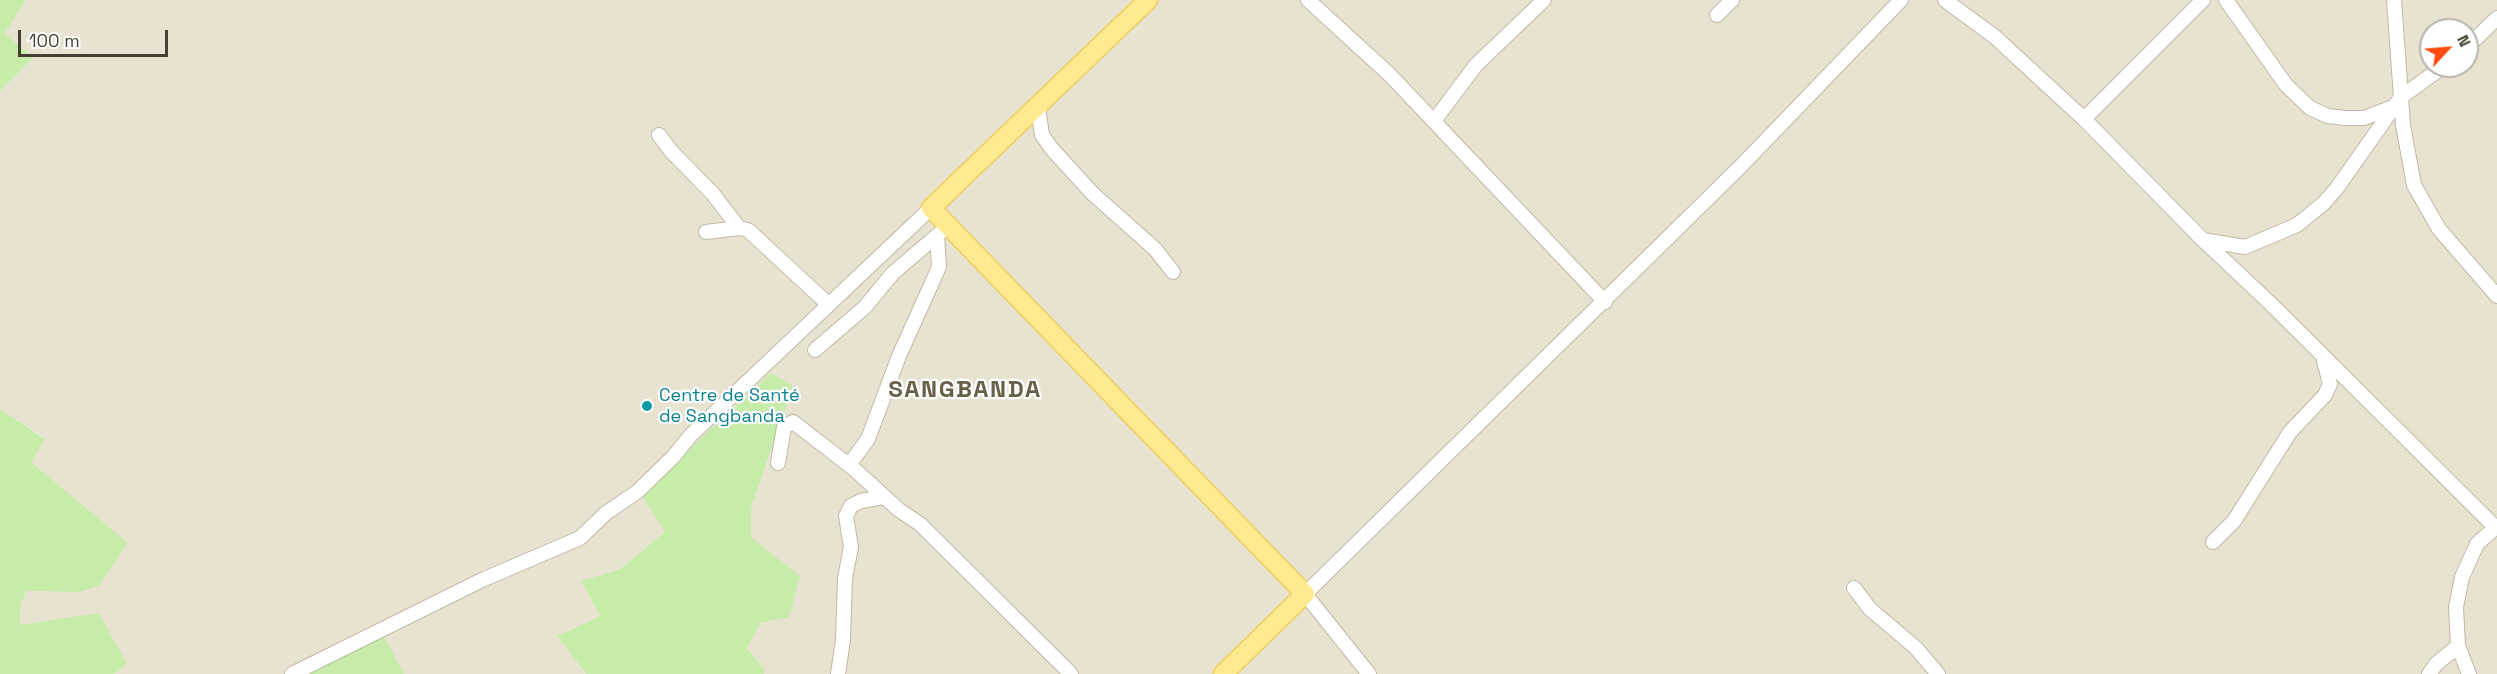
<!DOCTYPE html>
<meta charset="utf-8">
<style>
body{margin:0}
#map{position:relative;width:2497px;height:674px;overflow:hidden;background:#f3f0e4;font-family:"Space Grotesk",sans-serif}
canvas{display:block}
.north{position:absolute;left:2419px;top:18px;width:60px;height:60px;box-sizing:border-box;background:#fff;border:2px solid #b5b3ad;border-radius:50%;rotate:64deg;font-size:16px;font-weight:700;line-height:24px;text-align:center;color:#464033}
.north::after{content:'';display:block;margin:auto;width:21px;height:27px;background:#ff4a0f;clip-path:polygon(50% 0,100% 100%,50% 72%,0 100%)}
.scale{position:absolute;left:18px;top:30px;width:150px;height:27px;box-sizing:border-box;border:3px solid #464033;border-top:0;padding-left:8px;font-size:18px;line-height:21px;white-space:nowrap;color:#464033;-webkit-text-stroke:4px #fff;paint-order:stroke}
</style>
<div id="map">
<canvas width="2497" height="674"></canvas>
<div class="north">N</div>
<div class="scale">100 m</div>
</div>
<script>
const ctx = document.querySelector('canvas').getContext('2d');
ctx.lineJoin = 'round';
function fillPath(path, color) { ctx.fillStyle = color; ctx.fill(path, 'evenodd'); }
const toPath = rows => new Path2D(rows.map(r => 'M' + r).join(''));
function strokePath(path, color, width, dash) { ctx.strokeStyle = color; ctx.lineWidth = width; ctx.lineCap = dash ? 'butt' : 'round'; ctx.setLineDash(dash || []); ctx.stroke(path); }
function write(font, color, halo, rows, align = 'center') {
  ctx.font = font + ' "Space Grotesk",sans-serif'; ctx.lineWidth = 4.5; ctx.setLineDash([]); ctx.textBaseline = 'middle'; ctx.strokeStyle = halo; ctx.fillStyle = color; for (const [text, x, y, turn = 0] of rows) {
    ctx.save(); ctx.translate(x, y); ctx.rotate((+turn || 0) * Math.PI / 180); ctx.textAlign = isNaN(turn) ? turn : align; if (halo) ctx.strokeText(text, 0, 0); ctx.fillText(text, 0, 0); ctx.restore();
  }
}
const residential = toPath([
 [26,0,2497,0,2497,674,764,674,765,670,747,648,759,623,777,558,751,537,751,509,777,435,771,374,642,494,665,532,620,569,581,581,600,616,557,636,586,674,404,674,384,637,308,674,114,674,126,664,20,625,21,604,25,591,79,592,127,543,31,462,45,438,0,409,0,91,33,58,5,33],
 [2431,30,2467,30,2467,66,2431,66]
]);
const green = toPath([
 [0,0,26,0,5,33,33,58,0,91],
 [771,373,793,386,751,509,751,537,800,576,789,617,760,623,747,648,765,670,764,674,586,674,557,636,600,616,581,581,620,569,665,532,641,494],
 [0,409,45,439,31,462,128,543,99,586,79,592,26,591,21,604,20,625,99,613,127,664,114,674,0,674],
 [384,636,404,674,308,674]
]);
const minor = toPath([
 [1308,0,1390,75,1605,302],
 [1945,0,1995,37,2084,119,2203,240,2272,305,2495,527],
 [2226,0,2286,85,2310,108,2328,116,2345,118,2364,118,2393,107],
 [2394,0,2403,125,2414,185,2439,229,2497,296],
 [1717,15,1732,0],
 [2467,47,2497,18],
 [1038,107,1042,135,1052,149,1092,193,1155,249,1173,272],
 [2084,119,2203,0],
 [1434,121,1476,65,1544,0],
 [659,135,671,151,713,194,739,228],
 [706,232,739,228,748,230,828,304],
 [2203,240,2245,247,2297,225,2324,203,2337,188,2401,97,2444,66],
 [815,350,865,307,893,273,940,233],
 [778,463,784,427,793,422,854,469,899,510,920,524,1071,674],
 [849,465,868,439,899,356,939,267,937,236],
 [2213,542,2234,521,2290,432,2325,395,2330,384,2324,361],
 [1854,588,1870,609,1916,648,1938,674],
 [292,674,482,580,580,538,606,513,637,492,673,457,691,435,931,208],
 [838,674,843,640,845,578,851,547,846,516,851,506,861,501,884,497],
 [1369,674,1305,594,1740,167,1901,0],
 [2429,674,2436,664,2458,646],
 [2469,674,2458,646,2456,607,2462,577,2477,544,2497,526]
]);
const major = toPath([
 [1148,0,931,208,1305,594,1223,674]
]);
const markers = [
 [647,406,6,"#0f9aa8"]
];
const cultureNames = [
 ["Centre de Santé",659,396],
 ["de Sangbanda",659,417]
];
const districtNames = [
 ["SANGBANDA",965,390]
];
fillPath(residential, '#e8e3d1');
fillPath(green, '#c7eba9');
strokePath(minor, '#bfb9a6', 16);
strokePath(major, '#edce59', 21);
strokePath(minor, '#fff', 14);
strokePath(major, '#ffea91', 18);
for (const [x, y, r, color] of markers) { const dot = new Path2D(); dot.arc(x, y, r, 0, 2 * Math.PI); ctx.fillStyle = color; ctx.fill(dot); strokePath(dot, '#fff', 2); }
write('18px', '#0d838f', '#fff', cultureNames, 'left');
ctx.letterSpacing = '1.5px';
write('bold 24px', '#69604a', '#fff', districtNames);
ctx.letterSpacing = '0px';
</script>
